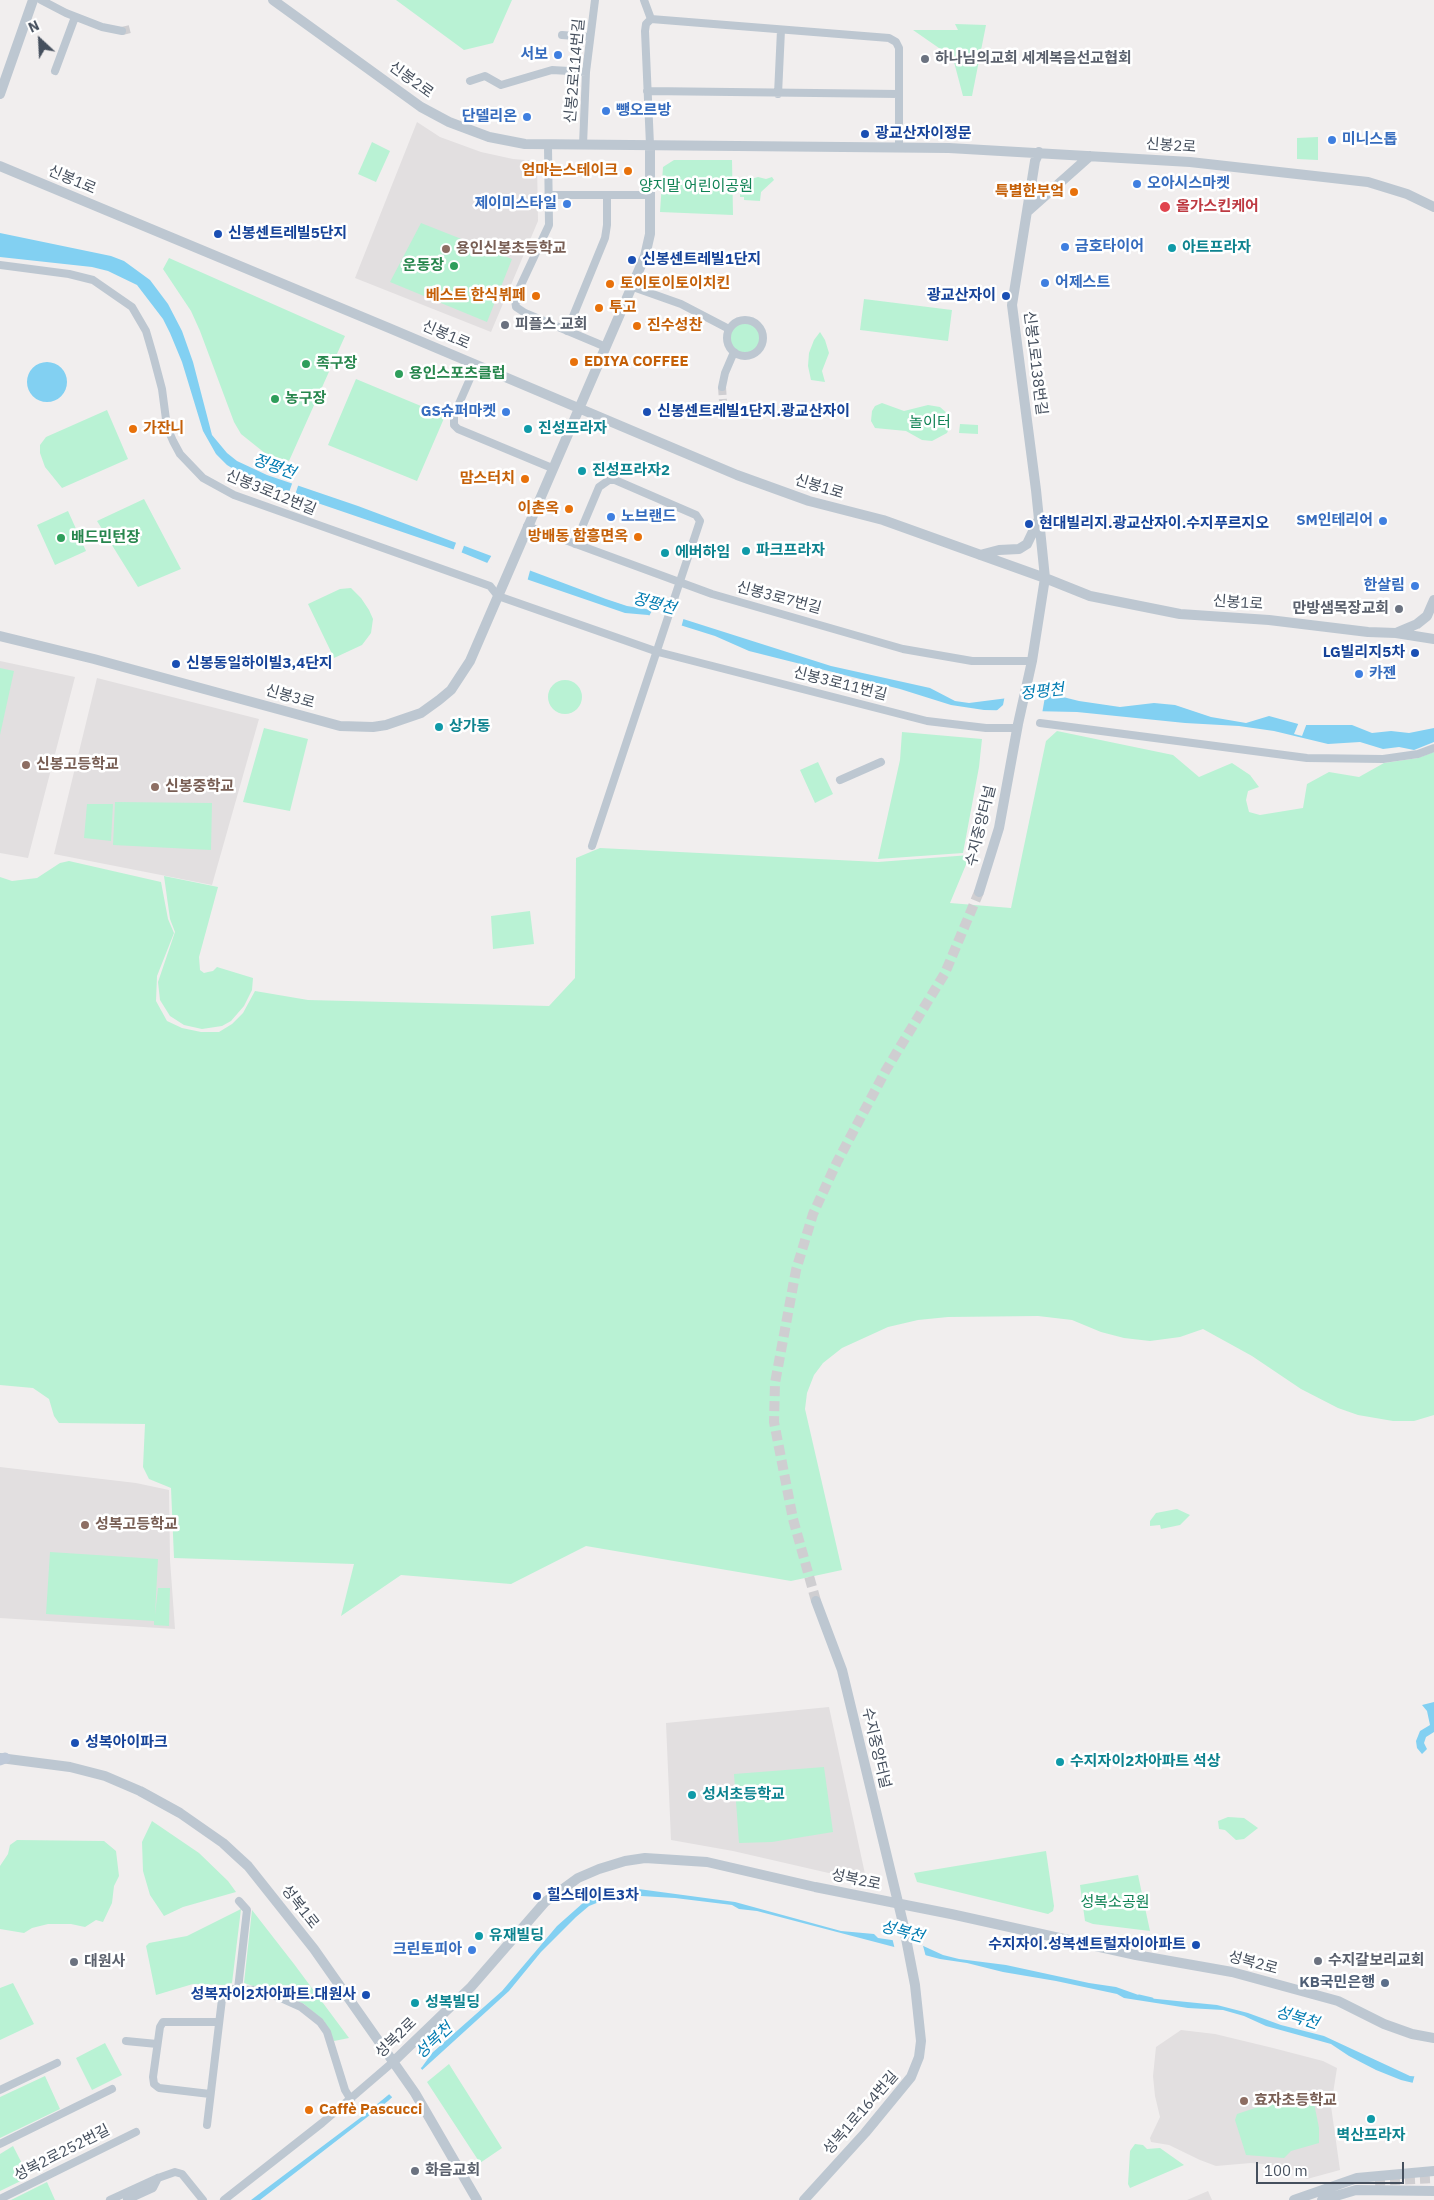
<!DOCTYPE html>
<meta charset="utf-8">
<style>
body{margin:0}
#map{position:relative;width:1434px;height:2200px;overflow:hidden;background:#f1eeee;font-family:"IBM Plex Sans",sans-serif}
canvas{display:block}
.north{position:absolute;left:15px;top:15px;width:50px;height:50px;-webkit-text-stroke:4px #fff;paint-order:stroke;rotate:335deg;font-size:14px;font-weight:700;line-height:20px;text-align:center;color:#454f5d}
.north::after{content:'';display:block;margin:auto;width:18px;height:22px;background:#454f5d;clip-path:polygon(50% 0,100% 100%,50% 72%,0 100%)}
.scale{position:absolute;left:1256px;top:2162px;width:148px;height:22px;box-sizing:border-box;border:2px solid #454f5d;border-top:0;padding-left:6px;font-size:15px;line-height:18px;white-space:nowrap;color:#454f5d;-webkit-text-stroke:4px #fff;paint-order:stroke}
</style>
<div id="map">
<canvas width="1434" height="2200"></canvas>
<div class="north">N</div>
<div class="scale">100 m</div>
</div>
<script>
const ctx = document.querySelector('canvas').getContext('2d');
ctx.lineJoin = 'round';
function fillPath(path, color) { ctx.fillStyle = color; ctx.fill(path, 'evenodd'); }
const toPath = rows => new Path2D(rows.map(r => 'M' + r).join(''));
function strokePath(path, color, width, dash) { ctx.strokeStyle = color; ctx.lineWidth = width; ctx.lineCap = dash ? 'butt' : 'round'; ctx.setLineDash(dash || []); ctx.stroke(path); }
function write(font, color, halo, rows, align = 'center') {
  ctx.font = font + ' "IBM Plex Sans","Noto Sans KR",sans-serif'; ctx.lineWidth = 5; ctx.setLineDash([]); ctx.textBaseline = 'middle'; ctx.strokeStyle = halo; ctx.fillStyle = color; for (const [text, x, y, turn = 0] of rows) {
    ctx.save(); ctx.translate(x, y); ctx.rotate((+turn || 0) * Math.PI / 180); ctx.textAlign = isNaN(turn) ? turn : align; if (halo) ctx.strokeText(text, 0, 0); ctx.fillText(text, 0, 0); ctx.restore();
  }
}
const education = toPath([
 [417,122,440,137,481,152,513,159,537,161,538,221,491,332,355,278],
 [0,661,75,677,28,858,0,853],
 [97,678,259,719,212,885,54,854],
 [0,1467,136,1483,169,1490,170,1560,175,1629,0,1618],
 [829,1707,865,1874,859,1880,733,1851,671,1840,666,1723],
 [1181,2030,1215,2034,1273,2048,1323,2061,1337,2068,1331,2106,1340,2170,1307,2179,1293,2170,1273,2165,1251,2163,1216,2166,1200,2160,1169,2145,1151,2142,1150,2138,1160,2117,1155,2096,1153,2076,1156,2047],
 [1208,2191,1212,2200,1187,2200]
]);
const green = toPath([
 [396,0,512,0,493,43,464,50],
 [955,24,986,25,972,96,963,96,954,62,949,55,913,30,958,30],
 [1318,137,1318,160,1297,159,1297,138],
 [372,142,390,151,376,182,358,174],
 [674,160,732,160,733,215,660,212,663,167],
 [758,177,766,179,772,177,774,180,761,192,760,201,744,200,744,197,740,197,740,180,748,180],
 [421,223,512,259,487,322,390,282],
 [169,258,345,336,289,461,266,454,241,434,234,422,200,331,191,311,163,269],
 [864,299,952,310,948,341,860,330],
 '728 338a17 17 0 1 1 34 0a17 17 0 1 1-34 0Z',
 [820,332,825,340,829,353,822,371,825,382,811,380,808,366,809,353,814,340],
 [356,379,445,416,417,481,328,445],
 [882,403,904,411,928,405,940,407,949,415,950,426,947,433,932,441,922,440,906,431,875,428,871,421,872,411,875,406],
 [107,410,128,459,62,488,45,467,40,453,40,445,46,437],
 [960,424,978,425,978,434,959,433],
 [144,499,181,569,138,587,97,521],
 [68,511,86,551,55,565,37,525],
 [351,588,361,598,369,610,373,619,371,633,362,645,334,658,308,604,340,589],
 [0,668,14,671,0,735],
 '548 697a17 17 0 1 1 34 0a17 17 0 1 1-34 0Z',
 [264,728,308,739,290,811,243,802],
 [1057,731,1173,755,1199,777,1232,763,1250,775,1259,787,1248,791,1246,800,1249,812,1260,815,1303,808,1307,784,1329,772,1359,777,1384,763,1418,758,1434,752,1434,1415,1414,1421,1393,1421,1358,1415,1338,1408,1301,1389,1252,1356,1203,1329,1180,1337,1150,1341,1124,1338,1101,1332,1072,1320,1038,1316,948,1317,918,1320,888,1327,842,1348,823,1363,814,1375,807,1393,805,1409,842,1570,791,1581,586,1546,511,1584,401,1575,341,1616,354,1564,174,1558,171,1488,149,1479,143,1467,145,1424,59,1423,54,1416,49,1399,33,1388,0,1385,0,877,12,881,37,878,60,863,69,861,161,882,168,919,174,933,157,976,156,1001,167,1021,182,1028,201,1032,219,1032,232,1024,243,1013,255,991,308,1000,549,1006,575,978,576,858,600,848,878,862,970,855,950,903,1011,908,1046,741],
 [902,732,982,739,979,767,963,853,878,859,900,760],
 [818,762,833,794,815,803,800,770],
 [115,802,212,803,211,850,113,845],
 [87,804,113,804,111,841,84,838],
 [164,876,218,887,199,957,200,970,204,973,208,972,213,971,217,967,253,978,252,990,244,1006,231,1021,222,1026,202,1029,184,1025,170,1016,160,1000,158,982,175,932,170,919],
 [530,911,534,944,493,949,491,916],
 [1177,1509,1190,1515,1180,1525,1161,1529,1160,1525,1150,1526,1150,1521,1156,1513],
 [50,1552,158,1559,155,1615,158,1588,170,1588,169,1626,154,1625,154,1621,46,1614],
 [824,1767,833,1832,772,1842,739,1843,734,1774],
 [1228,1817,1244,1818,1258,1828,1244,1839,1236,1840,1225,1830,1219,1829,1218,1821],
 [152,1821,199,1853,228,1881,236,1892,183,1907,164,1916,150,1895,143,1871,142,1842],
 [17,1840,104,1841,116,1851,119,1876,114,1886,112,1903,103,1922,96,1920,85,1927,71,1924,48,1924,32,1928,24,1933,0,1929,0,1866,8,1854,10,1845],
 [1046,1851,1054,1906,1053,1911,1048,1914,917,1882,914,1873],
 [1138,1875,1150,1931,1093,1924,1085,1921,1080,1885],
 [241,1909,232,1983,225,1985,193,1984,156,1995,146,1946,149,1943,187,1936],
 [252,1910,294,1964,349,2038,334,2041,324,2021,304,2004,276,1991,262,1989,244,1983],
 [13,1983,34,2024,0,2040,0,1988],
 [105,2043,122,2075,92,2090,76,2058],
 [449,2064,502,2148,480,2163,427,2082],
 [45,2076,60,2109,0,2138,0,2097],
 [1303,2092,1310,2092,1314,2103,1319,2128,1319,2143,1291,2151,1284,2158,1246,2155,1235,2120,1237,2114],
 [1135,2144,1143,2145,1147,2149,1160,2148,1184,2165,1130,2188,1128,2184,1130,2151],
 [13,2146,29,2177,0,2191,0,2154],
 [47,2182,55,2200,11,2200]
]);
const water = toPath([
 [0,233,111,256,124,261,150,280,168,304,182,331,193,362,212,435,227,453,237,461,267,475,358,506,606,599,627,606,658,611,831,666,930,688,955,701,969,703,1047,693,1079,701,1120,707,1154,703,1175,705,1211,717,1246,723,1269,716,1302,725,1352,725,1372,733,1391,731,1409,733,1434,728,1434,742,1414,750,1399,747,1383,749,1360,742,1328,744,1274,731,1239,726,1185,723,1077,712,984,710,951,705,900,689,749,651,715,636,648,615,625,613,529,580,458,551,297,496,243,475,227,465,216,454,203,431,182,362,170,333,163,319,137,285,108,271,92,267,0,257],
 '27 382a20 20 0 1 1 40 0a20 20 0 1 1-40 0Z',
 [1434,1702,1434,1732,1426,1737,1424,1743,1427,1749,1422,1754,1417,1748,1416,1741,1420,1731,1430,1725,1427,1711,1422,1705],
 [631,1888,735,1902,841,1931,874,1934,878,1938,919,1944,943,1955,959,1959,1006,1965,1089,1983,1116,1987,1147,1998,1217,2005,1248,2013,1281,2025,1324,2036,1410,2076,1434,2078,1434,2088,1401,2080,1376,2070,1349,2056,1331,2044,1266,2026,1244,2016,1223,2010,1188,2008,1124,1998,1117,1994,1056,1981,1003,1972,967,1963,940,1959,757,1911,739,1909,732,1905,675,1898,624,1895,609,1898,589,1906,576,1917,541,1952,509,1991,388,2101,260,2200,251,2200,364,2115,422,2067,432,2053,502,1991,557,1926,583,1903,599,1895,619,1889]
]);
const pier = toPath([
 [293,481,299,483,294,498,288,495],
 [457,540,465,543,461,554,453,551],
 [493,553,531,567,527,582,486,565],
 [654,607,684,617,681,628,648,618],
 [1046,691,1042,714,994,713,1003,705,1005,695,1018,695],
 [1299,722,1307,723,1302,736,1294,734],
 [892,1937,922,1942,926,1957,895,1950],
 [419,2066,424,2072,394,2099,387,2092],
 [1415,2074,1434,2076,1434,2091,1412,2085]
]);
const stream = toPath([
 [1139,1996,1152,1999]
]);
const minorTunnel = toPath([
 [122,31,130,29],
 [722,387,723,401]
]);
const tertiaryTunnel = toPath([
 [816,1601,793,1519,774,1422,775,1383,796,1270,813,1214,837,1162,886,1070,945,973,979,892],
 [1375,2181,1434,2178]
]);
const minor = toPath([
 [41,0,66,13,102,27,122,31],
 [644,0,651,19],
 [562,35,589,37],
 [55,71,75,17],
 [470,81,485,76,501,85,552,70,586,72],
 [647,91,899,94],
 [778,94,781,30],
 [583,145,586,72,595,0],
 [650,145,645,31,646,24,651,19,889,38,896,42,899,48,899,148],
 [548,146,549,225,519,289,515,300,516,307,525,313,606,347],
 [549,195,650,195],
 [0,265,69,274,93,280,132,307,146,331,153,355,162,389,167,427,173,441,180,454,203,478,234,495,490,586,498,596,658,652,927,721,986,728,1017,728],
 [633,287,681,304,729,329],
 '727 338a18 18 0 1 1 36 0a18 18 0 1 1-36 0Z',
 [567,331,605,238,607,225,607,195],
 [476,365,454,415,454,425,458,429,552,468],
 [722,387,725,373,734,352],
 [527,526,712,594,903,649,972,661,1032,661],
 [575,544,599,487,609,480,615,480,696,515,700,521,592,846],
 [1040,723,1307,758,1383,759,1418,754,1434,748],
 [840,780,881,762],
 [238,1989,247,1910,239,1901],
 [126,2041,157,2044],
 [0,2090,57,2063],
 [210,2094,159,2088,154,2084,153,2077,160,2027,163,2022,219,2022],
 [207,2125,222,1999,230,1989,256,1990,281,1998,301,2007,320,2022,327,2032,345,2090,351,2100],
 [0,2144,112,2089],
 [0,2199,136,2132],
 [110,2200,158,2178,175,2172,182,2174,203,2200],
 [127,2200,153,2188,158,2178],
 [224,2200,322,2123,393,2062]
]);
const tertiary = toPath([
 [273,0,421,107,449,122,489,137,525,144,949,148,1190,162,1368,182,1407,194,1434,207],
 [0,94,33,0],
 [0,166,389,328,737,475,809,501,883,520,1045,578,1090,596,1180,614,1269,620,1368,632,1396,633,1434,639],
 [1028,211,1090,156],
 [980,555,999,550,1019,549,1027,544,1038,521],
 [1398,632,1417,624,1427,616,1434,600],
 [0,636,94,659,340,726,373,727,386,725,421,713,439,700,451,690,470,661,645,256,650,234,650,145],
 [979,892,999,828,1018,724,1032,661,1045,578,1036,490,1012,305,1035,161,1039,152],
 [0,1758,70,1767,105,1776,140,1791,180,1813,223,1843,237,1856,248,1866,314,1949,380,2043,415,2093,477,2200],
 [393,2062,471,1987,545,1902,578,1878,599,1869,625,1861,645,1858,707,1862,815,1887,951,1914,1136,1955,1232,1972,1338,2001,1384,2024,1412,2034,1434,2038],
 [804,2200,865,2133,911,2077,919,2057,921,2041,915,1985,903,1923,842,1670,816,1601],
 [1294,2200,1357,2178,1434,2171],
 [1322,2200,1356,2190,1434,2191]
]);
const secondary = toPath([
 [0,1760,5,1758]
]);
const markers = [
 [558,55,5,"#3f7fe0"],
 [925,59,5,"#6b7280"],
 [606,111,5,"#3f7fe0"],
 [527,117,5,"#3f7fe0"],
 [865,134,5,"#1a4fb4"],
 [1332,140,5,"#3f7fe0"],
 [628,171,5,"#e8710a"],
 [1137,184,5,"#3f7fe0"],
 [1074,192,5,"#e8710a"],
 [567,204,5,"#3f7fe0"],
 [1165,207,6,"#e0444e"],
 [218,234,5,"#1a4fb4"],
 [1065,247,5,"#3f7fe0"],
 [1172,248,5,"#0f9aa8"],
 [446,249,5,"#8d6e63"],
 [632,260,5,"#1a4fb4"],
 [454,266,5,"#2e9e5b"],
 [1045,283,5,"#3f7fe0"],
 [610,284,5,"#e8710a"],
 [536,296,5,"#e8710a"],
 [1006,296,5,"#1a4fb4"],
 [599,308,5,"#e8710a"],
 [505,325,5,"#6b7280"],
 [637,326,5,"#e8710a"],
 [574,362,5,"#e8710a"],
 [306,364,5,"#2e9e5b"],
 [399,374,5,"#2e9e5b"],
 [275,399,5,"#2e9e5b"],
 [506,412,5,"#3f7fe0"],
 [647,412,5,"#1a4fb4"],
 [133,429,5,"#e8710a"],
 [528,429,5,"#0f9aa8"],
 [582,471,5,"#0f9aa8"],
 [525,479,5,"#e8710a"],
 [569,509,5,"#e8710a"],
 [611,517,5,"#3f7fe0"],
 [1383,521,5,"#3f7fe0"],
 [1029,524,5,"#1a4fb4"],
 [638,537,5,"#e8710a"],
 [61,538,5,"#2e9e5b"],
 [746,551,5,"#0f9aa8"],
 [665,553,5,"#0f9aa8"],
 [1415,586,5,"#3f7fe0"],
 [1399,609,5,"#6b7280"],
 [1415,653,5,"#1a4fb4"],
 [176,664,5,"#1a4fb4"],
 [1359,674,5,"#3f7fe0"],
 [439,727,5,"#0f9aa8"],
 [26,765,5,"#8d6e63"],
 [155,787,5,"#8d6e63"],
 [85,1525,5,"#8d6e63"],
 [75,1743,5,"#1a4fb4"],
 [1060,1762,5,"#0f9aa8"],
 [692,1795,5,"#0f9aa8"],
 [537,1896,5,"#1a4fb4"],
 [479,1936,5,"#0f9aa8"],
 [1196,1945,5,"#1a4fb4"],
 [472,1950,5,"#3f7fe0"],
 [1318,1961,5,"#6b7280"],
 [74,1962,5,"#6b7280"],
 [1385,1983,5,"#5c6f8a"],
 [366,1995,5,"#1a4fb4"],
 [415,2003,5,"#0f9aa8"],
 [1244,2101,5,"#8d6e63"],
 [309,2110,5,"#e8710a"],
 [1371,2119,5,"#0f9aa8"],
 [415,2171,5,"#6b7280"]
];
const shopNames = [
 ["서보",548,55],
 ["뺑오르방",616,111,"left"],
 ["단델리온",517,117],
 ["미니스톱",1342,140,"left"],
 ["오아시스마켓",1147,184,"left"],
 ["제이미스타일",557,204],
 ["금호타이어",1075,247,"left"],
 ["어제스트",1055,283,"left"],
 ["GS슈퍼마켓",496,412],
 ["노브랜드",621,517,"left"],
 ["SM인테리어",1373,521],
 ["한살림",1405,586],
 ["카젠",1369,674,"left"],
 ["크린토피아",462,1950]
];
const worshipNames = [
 ["하나님의교회 세계복음선교협회",935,59],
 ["피플스 교회",515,325],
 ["만방샘목장교회",1389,609,"right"],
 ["수지갈보리교회",1328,1961],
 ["대원사",84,1962],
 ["화음교회",425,2171]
];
const streetNames = [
 ["신봉2로114번길",575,71,-85],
 ["신봉2로",411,80,36],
 ["신봉2로",1171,146,4],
 ["신봉1로",72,180,23],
 ["신봉1로",446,335,23],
 ["신봉1로138번길",1035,363,83],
 ["신봉1로",819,487,17],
 ["신봉3로12번길",271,493,22],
 ["신봉3로7번길",779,598,15],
 ["신봉1로",1238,603,4],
 ["신봉3로11번길",840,684,14],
 ["신봉3로",290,697,16],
 ["수지중앙터널",981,826,-76],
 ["수지중앙터널",876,1748,77],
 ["성복2로",856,1880,12],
 ["성복1로",300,1907,52],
 ["성복2로",1253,1963,15],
 ["성복2로",396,2038,-44],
 ["성복1로164번길",861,2113,-49],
 ["성복2로252번길",62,2153,-27]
];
const transitNames = [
 ["광교산자이정문",875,134],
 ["신봉센트레빌5단지",228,234],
 ["신봉센트레빌1단지",642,260],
 ["광교산자이",996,296,"right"],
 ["신봉센트레빌1단지.광교산자이",657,412],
 ["현대빌리지.광교산자이.수지푸르지오",1039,524],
 ["LG빌리지5차",1405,653,"right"],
 ["신봉동일하이빌3,4단지",186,664],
 ["성복아이파크",85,1743],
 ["힐스테이트3차",547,1896],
 ["수지자이.성복센트럴자이아파트",1186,1945,"right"],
 ["성복자이2차아파트.대원사",356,1995,"right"]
];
const foodNames = [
 ["엄마는스테이크",618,171],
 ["특별한부엌",1064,192],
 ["토이토이토이치킨",620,284,"left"],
 ["베스트 한식뷔페",526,296],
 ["투고",609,308,"left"],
 ["진수성찬",647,326,"left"],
 ["EDIYA COFFEE",584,362,"left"],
 ["가잔니",143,429,"left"],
 ["맘스터치",515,479],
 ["이촌옥",559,509],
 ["방배동 함흥면옥",628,537],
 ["Caffè Pascucci",319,2110,"left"]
];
const parkNames = [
 ["양지말 어린이공원",696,187],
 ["놀이터",930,423],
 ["성복소공원",1115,1903]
];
const healthNames = [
 ["올가스킨케어",1176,207]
];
const cultureNames = [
 ["아트프라자",1182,248],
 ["진성프라자",538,429],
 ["진성프라자2",592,471],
 ["파크프라자",756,551],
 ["에버하임",675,553],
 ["상가동",449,727],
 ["수지자이2차아파트 석상",1070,1762],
 ["성서초등학교",702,1795],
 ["유재빌딩",489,1936],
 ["성복빌딩",425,2003],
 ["벽산프라자",1371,2136,"center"]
];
const educationNames = [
 ["용인신봉초등학교",456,249],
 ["신봉고등학교",36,765],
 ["신봉중학교",165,787],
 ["성복고등학교",95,1525],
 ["효자초등학교",1254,2101]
];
const leisureNames = [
 ["운동장",444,266,"right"],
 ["족구장",316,364],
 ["용인스포츠클럽",409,374],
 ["농구장",285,399],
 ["배드민턴장",71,538]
];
const serviceNames = [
 ["KB국민은행",1375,1983]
];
const waterNames = [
 ["정평천",274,467,20],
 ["정평천",654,604,15],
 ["정평천",1042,692,-6],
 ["성복천",902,1932,15],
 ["성복천",1297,2018,17],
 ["성복천",434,2041,-43]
];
fillPath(education, '#e2dfe0');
fillPath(green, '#b9f2d4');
fillPath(water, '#82d0f2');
fillPath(pier, '#f1eeee');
strokePath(stream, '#82d0f2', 3);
strokePath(minorTunnel, '#cfced1', 8, [8, 4]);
strokePath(tertiaryTunnel, '#cfced1', 10, [10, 5]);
strokePath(minor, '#bdc7d1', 8);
strokePath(tertiary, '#bdc7d1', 10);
strokePath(secondary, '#bfc9d8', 11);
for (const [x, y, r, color] of markers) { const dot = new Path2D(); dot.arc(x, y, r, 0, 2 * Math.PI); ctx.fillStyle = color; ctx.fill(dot); strokePath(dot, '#fff', 2); }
write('bold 15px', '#366cbe', '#fff', shopNames, 'right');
write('bold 15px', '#5b616d', '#fff', worshipNames, 'left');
write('15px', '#454f5d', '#fff', streetNames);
write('bold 15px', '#164399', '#fff', transitNames, 'left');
write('bold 15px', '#c56008', '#fff', foodNames, 'right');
write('15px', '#108355', '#fff', parkNames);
write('bold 15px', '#be3a42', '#fff', healthNames, 'left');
write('bold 15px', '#0d838f', '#fff', cultureNames, 'left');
write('bold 15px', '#785e54', '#fff', educationNames, 'left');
write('bold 15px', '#27864d', '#fff', leisureNames, 'left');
write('bold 15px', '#4e5e75', '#fff', serviceNames, 'right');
write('italic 16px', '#027cb2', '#fff', waterNames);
</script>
